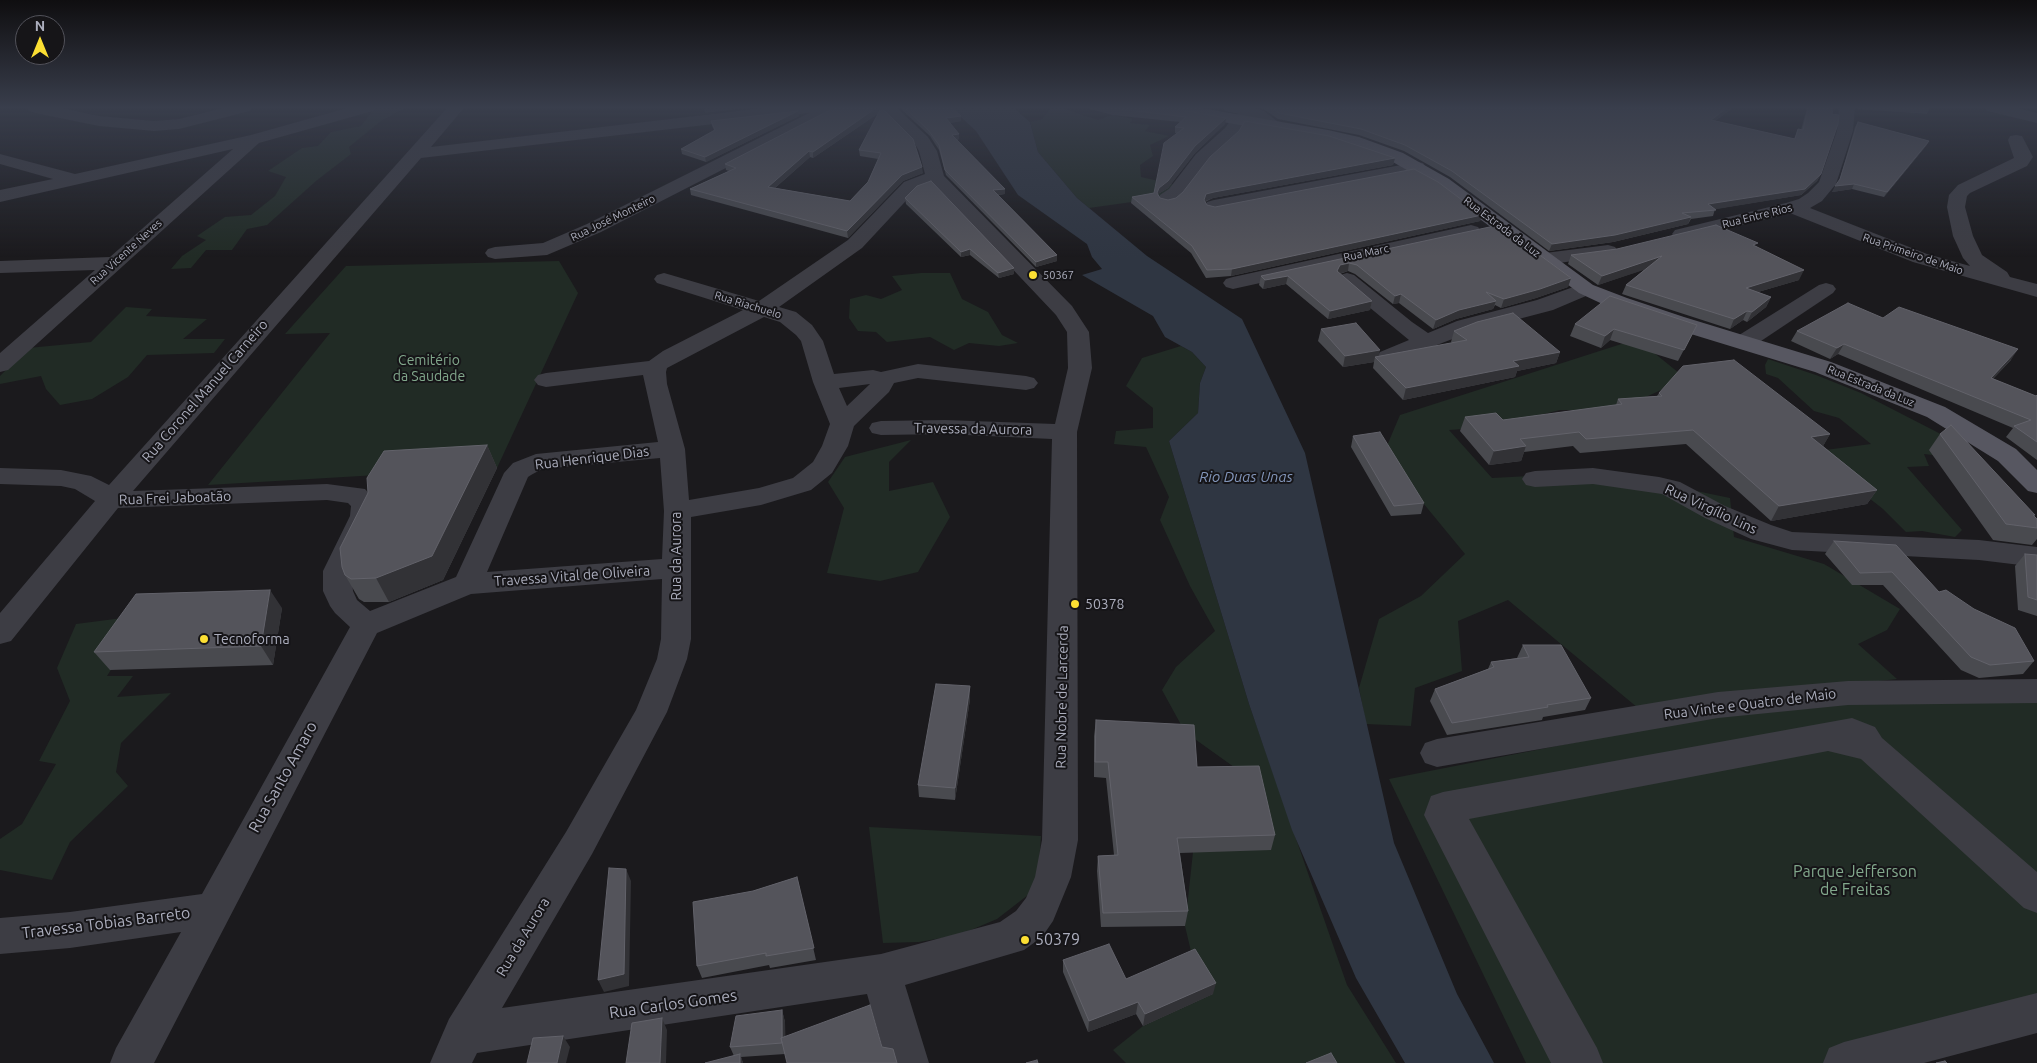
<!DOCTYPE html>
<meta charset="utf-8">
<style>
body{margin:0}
#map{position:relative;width:2037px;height:1063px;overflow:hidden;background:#1b1a1d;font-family:Ubuntu,sans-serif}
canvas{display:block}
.north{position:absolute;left:15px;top:15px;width:50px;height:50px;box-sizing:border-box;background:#161518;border:1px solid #52525a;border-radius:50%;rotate:0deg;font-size:14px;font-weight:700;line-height:20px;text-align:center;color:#acaebd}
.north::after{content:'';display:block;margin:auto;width:18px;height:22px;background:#fcdf33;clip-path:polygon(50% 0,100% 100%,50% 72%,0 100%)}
</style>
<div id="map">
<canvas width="2037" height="1063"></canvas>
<div class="north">N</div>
</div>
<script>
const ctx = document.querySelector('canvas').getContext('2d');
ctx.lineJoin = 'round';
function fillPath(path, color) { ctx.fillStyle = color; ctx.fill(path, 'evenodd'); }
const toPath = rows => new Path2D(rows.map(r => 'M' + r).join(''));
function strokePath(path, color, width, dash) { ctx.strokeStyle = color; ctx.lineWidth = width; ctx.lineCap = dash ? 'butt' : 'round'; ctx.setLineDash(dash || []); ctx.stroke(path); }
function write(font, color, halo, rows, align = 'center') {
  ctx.font = font + ' Ubuntu,sans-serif'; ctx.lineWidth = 4; ctx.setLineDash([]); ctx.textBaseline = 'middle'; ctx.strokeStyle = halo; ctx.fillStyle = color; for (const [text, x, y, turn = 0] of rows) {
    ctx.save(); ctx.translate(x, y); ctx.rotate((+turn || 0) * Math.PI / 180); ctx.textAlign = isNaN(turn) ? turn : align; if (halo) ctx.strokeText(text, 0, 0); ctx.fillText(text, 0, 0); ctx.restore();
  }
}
const green = toPath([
 [381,108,405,108,381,121,349,147,351,154,316,181,267,225,247,229,232,250,206,250,191,268,171,269,182,256,206,240,197,236,225,217,251,215,275,196,286,177,268,171,302,148,318,146,331,132,361,126,373,110],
 [1051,108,1062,108,1098,120,1112,115,1133,119,1130,123,1150,125,1145,131,1169,136,1150,145,1153,156,1140,165,1141,177,1176,185,1168,195,1146,200,1089,208,1077,198,1038,152,1030,122,1042,119],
 [559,261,578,293,497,468,208,485,330,333,285,334,346,266],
 [921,273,950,273,962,299,988,312,1002,335,1018,343,999,346,969,343,954,350,930,337,887,342,876,332,858,331,849,318,850,299,866,295,881,299,902,290,892,276],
 [126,307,152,309,146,316,207,319,183,339,225,339,214,353,147,355,128,377,92,399,60,405,46,389,41,376,0,384,0,376,28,348,91,342],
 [1637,339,1679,373,1661,390,1618,410,1560,410,1491,427,1449,430,1492,478,1605,472,1730,498,1734,537,1824,564,1900,609,1887,630,1858,644,1897,679,1638,708,1508,600,1458,621,1462,671,1415,688,1411,726,1366,724,1359,688,1379,619,1421,596,1465,554,1414,492,1386,448,1400,415],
 [1181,346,1192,352,1206,367,1200,383,1198,413,1169,441,1249,704,1347,985,1396,1063,1126,1063,1113,1050,1143,1026,1213,994,1193,960,1185,926,1193,852,1255,782,1185,732,1162,690,1176,667,1215,631,1190,586,1160,520,1169,497,1146,447,1114,444,1116,431,1153,428,1153,408,1126,386,1142,358],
 [1768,359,1816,375,1861,393,1966,447,1949,457,1924,454,1929,466,1907,467,1962,530,1955,537,1922,531,1906,532,1883,509,1810,452,1871,444,1839,418,1814,411,1778,378,1766,374,1765,365],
 [911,440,889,462,889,491,933,482,950,517,918,572,880,581,827,573,844,508,828,482,845,457],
 [146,615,107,676,133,676,117,697,171,693,121,743,116,772,128,786,70,842,52,880,0,870,0,839,22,824,56,764,39,761,70,701,57,668,76,624],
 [2037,702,2037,1026,1894,1063,1526,1063,1389,779,1709,716,1798,704],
 [869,827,1041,836,1038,877,1028,895,997,919,959,935,919,942,883,943]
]);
const water = toPath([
 [951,108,1014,108,1030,122,1038,152,1077,198,1147,256,1242,319,1305,453,1394,843,1457,994,1494,1063,1405,1063,1356,978,1292,830,1249,704,1169,441,1198,413,1200,383,1206,367,1192,352,1165,337,1153,316,1082,275,1102,269,1092,257,1087,244,1018,195,976,131]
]);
const minor = toPath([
 [27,108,61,108,99,116,154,121,179,119,223,108,252,108,250,111,179,129,154,131,99,126,35,113,29,111,27,108],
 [347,108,375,108,373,111,259,143,8,370,0,372,0,353,95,270,0,273,0,261,110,257,233,149,0,202,0,190,53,179,0,164,0,154,75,174,251,135,347,108],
 [447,108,464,108,431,147,764,108,839,108,837,111,601,232,547,255,495,259,488,257,485,253,488,249,495,247,543,243,587,224,809,113,421,158,133,491,327,484,365,489,378,504,378,516,351,571,353,591,357,600,370,611,456,577,504,473,513,463,536,454,658,442,643,375,546,387,538,385,534,380,538,375,546,373,649,361,663,351,743,310,657,283,654,279,657,275,664,273,671,275,759,301,848,240,904,182,925,174,919,151,915,144,879,108,897,108,928,137,937,151,944,176,1072,306,1089,332,1092,368,1077,432,1078,840,1071,877,1053,921,1042,937,1024,950,905,985,929,1063,887,1063,867,994,477,1053,472,1063,430,1063,449,1019,566,832,636,710,657,659,661,639,662,579,471,594,377,633,154,1063,110,1063,116,1048,181,932,70,948,0,954,0,918,70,912,202,894,350,627,335,613,330,606,323,591,323,571,350,516,351,506,348,503,327,500,118,508,11,641,0,644,0,613,95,501,75,489,61,486,0,484,0,468,61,470,91,476,109,485,447,108],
 [932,184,1056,315,1067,332,1068,368,1055,424,945,420,881,421,872,423,869,428,872,433,881,435,945,434,1052,439,1042,840,1035,877,1026,898,1016,911,1000,922,881,954,502,1008,592,854,667,712,687,659,691,639,691,517,761,505,811,490,832,473,848,446,854,426,889,392,894,383,918,378,1026,390,1034,388,1038,383,1034,378,1026,376,918,364,881,372,873,370,834,374,823,341,812,325,796,312,779,307,862,248,916,190,932,184],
 [764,317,780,322,796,335,801,341,813,382,830,424,822,446,813,462,793,478,759,488,689,500,685,449,667,384,666,372,667,368,764,317],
 [870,384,847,406,839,388,870,384],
 [660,458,664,511,662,559,487,572,528,477,531,475,542,469,660,458],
 [1223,108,1255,108,1264,111,1281,124,1279,127,1273,129,1246,116,1248,119,1237,136,1208,162,1181,197,1174,203,1167,205,1160,203,1158,199,1160,195,1169,189,1196,154,1225,128,1234,116,1239,114,1225,111,1223,108],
 [1839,108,1855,108,1853,131,1836,184,1822,201,1810,208,1927,254,1970,266,1963,258,1953,236,1947,207,1949,195,1958,185,2014,158,2008,140,2010,136,2016,135,2022,136,2033,157,2027,166,1970,193,1967,196,1965,207,1973,236,1982,255,2007,272,2010,277,2037,284,2037,297,1913,262,1790,213,1682,240,1675,238,1672,234,1675,230,1786,203,1799,199,1808,193,1819,182,1837,131,1839,108],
 [1985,108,2016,108,2037,113,2037,123,1987,111,1985,108],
 [1417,162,1423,163,1426,167,1423,171,1214,212,1207,210,1205,206,1207,202,1214,200,1417,162],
 [1471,225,1478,227,1481,231,1478,235,1233,289,1226,287,1223,283,1226,279,1233,277,1471,225],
 [1608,245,1615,247,1618,251,1615,255,1545,265,1538,263,1535,259,1538,255,1545,253,1608,245],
 [1347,273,1354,275,1412,322,1428,333,1457,321,1537,300,1579,285,1586,283,1593,285,1596,289,1593,293,1553,310,1473,331,1388,364,1380,362,1377,357,1380,352,1409,340,1340,283,1337,279,1340,275,1347,273],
 [1826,283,1833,285,1836,289,1833,293,1752,347,1744,349,1736,347,1733,342,1736,337,1819,285,1826,283],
 [1593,468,1659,477,1680,482,1725,506,1771,525,1792,532,1979,540,2037,547,2037,567,1979,560,1792,550,1751,539,1705,518,1662,494,1593,484,1535,487,1526,485,1522,479,1526,473,1535,471,1593,468],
 [2037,679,2037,703,1848,705,1718,718,1437,767,1425,763,1420,753,1425,743,1437,739,1718,692,1848,681,2037,679],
 [1852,718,1875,727,1882,738,2037,872,2037,913,2024,908,1861,759,1828,751,1469,819,1597,1048,1603,1063,1551,1063,1424,815,1431,796,1443,792,1852,718],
 [2037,993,2037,1033,1924,1063,1823,1063,1829,1048,1844,1042,2037,993]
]);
const major = toPath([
 [1162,108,1201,108,1328,130,1359,137,1403,153,1449,179,1593,285,1627,298,1684,317,1831,362,1945,407,2016,449,2037,470,2037,493,2028,491,1998,461,1927,417,1815,372,1668,327,1611,308,1579,293,1437,187,1391,161,1347,145,1328,140,1170,113,1164,111,1162,108]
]);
const wall = toPath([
 [834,108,880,108,880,110,923,173,903,181,848,238,691,195,690,189,729,171,726,170,725,164],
 [879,113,859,150,860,156,878,159,868,182,850,201,775,188,810,157,813,158],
 [901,108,952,108,961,116,961,121,950,123,959,139,957,140,1005,189,1005,194,998,195,1057,255,1057,261,1036,267,946,175,939,150,930,136,902,110],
 [1087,108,1170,108,1226,118,1225,124,1195,153,1168,188,1158,194,1160,198,1168,200,1395,158,1393,165,1213,198,1205,202,1207,205,1215,207,1482,215,1480,221,1231,276,1206,278,1191,253,1131,203,1132,197,1154,193,1177,133,1175,133,1175,127,1180,122,1112,115],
 [1262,108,1733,108,1715,121,1794,139,1798,129,1801,130,1807,108,1833,108,1821,174,1817,181,1801,195,1715,209,1713,216,1691,219,1688,224,1613,242,1549,251,1450,177,1404,151,1359,135,1278,119,1265,110],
 [1856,108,1930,108,1927,114,1857,109],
 [799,116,706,162,682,154,681,149,714,130,712,126,711,121],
 [1858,122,1929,141,1926,146,1884,197,1852,189,1832,192,1839,182,1855,127],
 [905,198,1014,274,999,278,970,255,961,257,906,204],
 [1499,225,1571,278,1568,287,1536,298,1501,308,1495,305,1493,309,1456,319,1433,329,1399,303,1393,304,1355,274,1348,271,1340,274,1372,301,1370,310,1328,319,1286,284,1263,289,1259,285,1261,276],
 [1756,246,1799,280,1758,292,1771,297,1766,307,1747,322,1743,320,1730,329,1622,294,1626,285,1645,269,1598,285,1568,264,1571,255],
 [1883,318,2011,360,1993,379,2036,396,2037,395,2037,460,2006,437,2013,428,1838,354,1830,359,1791,341,1797,331],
 [1575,324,1697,325,1678,361,1610,340,1601,348,1570,336],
 [1321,329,1379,356,1452,343,1451,342,1454,331,1560,352,1556,363,1517,371,1515,377,1403,400,1373,368,1374,362,1343,367,1318,341],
 [1659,393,1830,434,1823,446,1877,490,1867,504,1771,521,1686,444,1580,453,1573,446,1524,452,1521,461,1489,465,1460,431,1465,417,1503,420,1616,405,1618,399,1657,396],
 [1940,434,2035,515,2034,516,2037,519,2037,539,2032,545,1993,540,1929,450],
 [1353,436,1424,503,1421,514,1391,516,1351,447],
 [487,445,497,468,443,580,389,602,364,602,359,599,345,575],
 [1834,541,1939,592,2034,661,2023,674,1979,678,1961,670,1883,585,1852,585,1825,554],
 [2025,554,2037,555,2037,616,2018,610,2015,566],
 [282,608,273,665,110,670,94,652],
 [1523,645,1591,698,1585,710,1543,717,1542,720,1447,735,1430,701,1435,689,1488,669,1491,662,1517,658],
 [970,686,970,699,955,800,919,797,918,785],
 [1096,720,1197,767,1275,835,1271,850,1180,853,1188,911,1185,926,1101,927,1097,871,1098,856,1114,855,1106,778,1094,777,1094,736],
 [797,877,816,960,770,968,769,965,702,978,697,966,753,891],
 [1063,960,1126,979,1213,994,1143,1026,1136,1014,1088,1032,1063,972],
 [782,1010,785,1022,785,1054,741,1057,743,1063,705,1063,734,1056,730,1047]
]);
const shadedWall = toPath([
 [704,108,744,108,705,113],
 [876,108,880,108,880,112,813,158,813,152],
 [1727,108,1733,108,1708,126,1711,120],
 [798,111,799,116,706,162,705,157],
 [961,116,961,121,946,123,946,118],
 [1226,118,1225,124,1195,153,1168,188,1158,194,1156,200,1157,193,1159,188,1195,146],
 [959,134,959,139,953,140,952,135],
 [1929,141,1926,146,1884,197,1887,192],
 [809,151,810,157,769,193,768,187],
 [1395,158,1393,165,1213,198,1205,201,1203,207,1204,200,1206,194,1214,192],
 [922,167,923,173,903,181,848,238,847,231,902,175],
 [1821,174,1817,181,1801,195,1705,211,1708,204],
 [1854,184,1852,189,1832,192,1835,186],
 [1005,189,1005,194,993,195,993,190],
 [1482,215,1480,221,1231,276,1232,269],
 [1691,217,1688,224,1613,242,1549,251,1552,244],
 [970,249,970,255,961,257,961,252],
 [1057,255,1057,261,1036,267,1036,262],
 [1662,256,1659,265,1598,285,1602,276],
 [1349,263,1348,271,1338,274,1337,271,1340,265],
 [1014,268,1014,274,999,278,998,273],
 [1804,270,1799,280,1741,297,1746,288],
 [1288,276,1286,284,1263,289,1265,280],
 [1571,278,1568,287,1536,298,1501,308,1504,299],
 [1401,294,1399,303,1393,304,1395,296],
 [1771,297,1766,307,1747,322,1752,312],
 [1372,301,1370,310,1328,319,1330,311],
 [1496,301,1493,309,1456,319,1433,329,1436,320,1459,310],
 [1747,311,1743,320,1730,329,1734,319],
 [1614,329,1610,340,1601,348,1605,336],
 [1844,344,1838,354,1830,359,1837,348],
 [2018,349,2011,360,1983,389,1991,378],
 [1380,350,1378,360,1375,357,1374,362,1343,367,1345,356],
 [1560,352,1556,363,1517,371,1515,377,1403,400,1406,388,1513,361],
 [1830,434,1822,448,1811,437],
 [487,445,497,468,443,580,389,602,376,578],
 [1526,446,1521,461,1489,465,1494,451],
 [1877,490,1867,504,1771,521,1779,506],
 [270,590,282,608,273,665,261,646],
 [970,686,970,699,955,800,955,788],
 [626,869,631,881,629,986,604,992,598,980],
 [1216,983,1213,994,1143,1026,1145,1014],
 [1138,1002,1136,1014,1088,1032,1089,1021],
 [782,1010,785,1022,786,1054,783,1043],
 [662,1018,667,1030,666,1063,660,1063],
 [563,1036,570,1047,566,1063,557,1063],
 [740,1054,743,1063,740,1063]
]);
const building = toPath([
 [834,108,876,108,813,152,809,151,768,187,850,201,868,182,881,153,859,150,881,108,882,108,913,139,922,167,902,175,847,231,690,189,736,168,725,164,834,108],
 [905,108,952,108,961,116,946,118,959,134,952,135,1005,189,993,190,1057,255,1036,262,945,170,939,145,929,131,905,108],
 [1111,108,1170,108,1226,118,1195,146,1168,181,1159,188,1157,193,1160,198,1168,200,1176,198,1183,192,1210,157,1239,131,1245,121,1329,136,1395,158,1214,192,1206,194,1204,200,1207,205,1215,207,1414,169,1438,182,1482,215,1232,269,1207,270,1192,246,1132,197,1154,193,1164,143,1184,128,1175,127,1186,117,1111,108],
 [1273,108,1727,108,1711,120,1795,139,1798,129,1803,130,1808,108,1833,108,1832,114,1839,115,1838,124,1821,174,1805,189,1708,204,1716,210,1682,213,1691,217,1615,235,1552,244,1452,171,1405,145,1361,129,1279,113,1273,108],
 [798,111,705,157,681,149,715,130,711,121,798,111],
 [1858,122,1929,141,1887,192,1854,184,1835,186,1840,179,1858,122],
 [931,181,1014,268,998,273,970,249,961,252,905,198,917,186,931,181],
 [1499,225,1571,278,1540,289,1504,299,1486,292,1496,301,1459,310,1436,320,1401,294,1395,296,1357,265,1349,263,1340,265,1337,271,1372,301,1330,311,1288,276,1265,280,1261,276,1499,225],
 [1716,225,1758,243,1753,245,1804,270,1746,288,1771,297,1752,312,1747,311,1734,319,1626,285,1662,256,1602,276,1571,255,1617,249,1716,225],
 [1610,296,1697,325,1684,350,1614,329,1605,336,1575,324,1610,296],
 [1848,303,1883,318,1899,307,2018,349,1991,378,2036,396,2037,395,2037,442,2014,426,2031,420,1844,344,1837,348,1797,331,1848,303],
 [1513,313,1560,352,1513,361,1519,366,1406,388,1375,357,1467,340,1454,331,1477,322,1513,313],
 [1356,323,1380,350,1345,356,1321,329,1356,323],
 [1734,360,1830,434,1811,437,1877,490,1779,506,1693,430,1586,439,1579,432,1520,439,1526,446,1494,451,1465,417,1496,413,1503,420,1622,404,1618,399,1662,396,1659,393,1683,366,1734,360],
 [1951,425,2035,515,2033,515,2037,519,2037,528,2006,524,1940,434,1951,425],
 [1380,432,1424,503,1394,506,1353,436,1380,432],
 [487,445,432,556,376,578,351,579,345,575,342,567,340,548,368,493,367,478,384,451,487,445],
 [1834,541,1896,545,1939,592,1946,590,1974,609,2015,628,2034,661,1990,665,1971,657,1892,572,1860,573,1834,541],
 [2025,554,2037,555,2037,600,2028,597,2025,554],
 [270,590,261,646,94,652,136,594,270,590],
 [1523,645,1561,645,1591,698,1547,705,1548,707,1452,723,1435,689,1494,667,1491,662,1529,657,1523,645],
 [936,684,970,686,955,788,918,785,936,684],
 [1096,720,1194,725,1197,767,1259,766,1275,835,1177,838,1188,911,1103,913,1098,856,1118,855,1108,762,1095,762,1096,720],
 [609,868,626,869,624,974,598,980,609,868],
 [797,877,814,948,766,956,766,953,697,966,693,902,753,891,797,877],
 [1109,944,1126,979,1195,949,1216,983,1145,1014,1138,1002,1089,1021,1063,960,1109,944],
 [870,1005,882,1047,893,1049,897,1063,787,1063,781,1038,870,1005],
 [782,1010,782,1037,781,1038,782,1043,730,1047,736,1016,782,1010],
 [662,1018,660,1063,626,1063,632,1023,662,1018],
 [563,1036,557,1063,527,1063,533,1038,563,1036],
 [1331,1053,1337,1063,1306,1063,1331,1053],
 [740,1054,740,1063,705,1063,740,1054],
 [1037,1060,1038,1063,1026,1063,1037,1060],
 [1945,1061,1947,1063,1936,1063,1945,1061]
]);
const markers = [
 [1033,275,5,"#fcdf33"],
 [1075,604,5,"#fcdf33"],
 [204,639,5,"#fcdf33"],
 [1025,940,5,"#fcdf33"]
];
const farStreetnames = [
 ["Rua Entre Rios",1757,216,-14],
 ["Rua José Monteiro",613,218,-26],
 ["Rua Estrada da Luz",1502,227,37],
 ["Rua Vicente Neves",126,252,-42],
 ["Rua Marc",1366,253,-12],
 ["Rua Primeiro de Maio",1913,254,19],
 ["Rua Riachuelo",748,305,17],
 ["Rua Estrada da Luz",1871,386,22]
];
const farPoinames = [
 ["50367",1043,275]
];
const parkNames = [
 ["Cemitério",429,360],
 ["da Saudade",429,376]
];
const streetNames = [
 ["Rua Coronel Manuel Carneiro",205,391,-49],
 ["Travessa da Aurora",973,429,1],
 ["Rua Henrique Dias",592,458,-7],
 ["Rua Frei Jaboatão",175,498,-2],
 ["Rua Virgílio Lins",1711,509,25],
 ["Rua da Aurora",676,556,-90],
 ["Travessa Vital de Oliveira",572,576,-4],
 ["Rua Nobre de Larcerda",1062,697,-89],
 ["Rua Vinte e Quatro de Maio",1750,704,-7],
 ["Rua da Aurora",523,937,-59]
];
const poiNames = [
 ["50378",1085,604],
 ["Tecnoforma",214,639]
];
const waterNames = [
 ["Rio Duas Unas",1246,477]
];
const nearStreetnames = [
 ["Rua Santo Amaro",283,777,-61],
 ["Travessa Tobias Barreto",106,923,-7],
 ["Rua Carlos Gomes",673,1004,-8]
];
const nearParknames = [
 ["Parque Jefferson",1855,872],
 ["de Freitas",1855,890]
];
const nearPoinames = [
 ["50379",1035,940]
];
fillPath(green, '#212b25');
fillPath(water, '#2f3642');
fillPath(minor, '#3d3d44');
fillPath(major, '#575761');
fillPath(wall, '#494a4f');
fillPath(shadedWall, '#323236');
fillPath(building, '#54545b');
strokePath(building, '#62626a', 1);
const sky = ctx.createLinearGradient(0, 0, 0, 257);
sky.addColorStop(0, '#0f0e10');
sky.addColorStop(0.42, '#393e4c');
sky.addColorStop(1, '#393e4c00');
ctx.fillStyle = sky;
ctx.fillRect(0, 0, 2037, 257);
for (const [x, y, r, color] of markers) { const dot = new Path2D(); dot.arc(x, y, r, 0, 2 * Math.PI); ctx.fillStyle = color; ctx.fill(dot); strokePath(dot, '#161518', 2); }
write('11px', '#acaebd', '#161518', farStreetnames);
write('11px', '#acaebd', '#161518', farPoinames, 'left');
write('14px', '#82a88c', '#161518', parkNames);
write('14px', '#acaebd', '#161518', streetNames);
write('14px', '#acaebd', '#161518', poiNames, 'left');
write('italic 15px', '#8295b9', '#161518', waterNames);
write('16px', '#acaebd', '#161518', nearStreetnames);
write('16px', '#82a88c', '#161518', nearParknames);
write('16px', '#acaebd', '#161518', nearPoinames, 'left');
</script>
